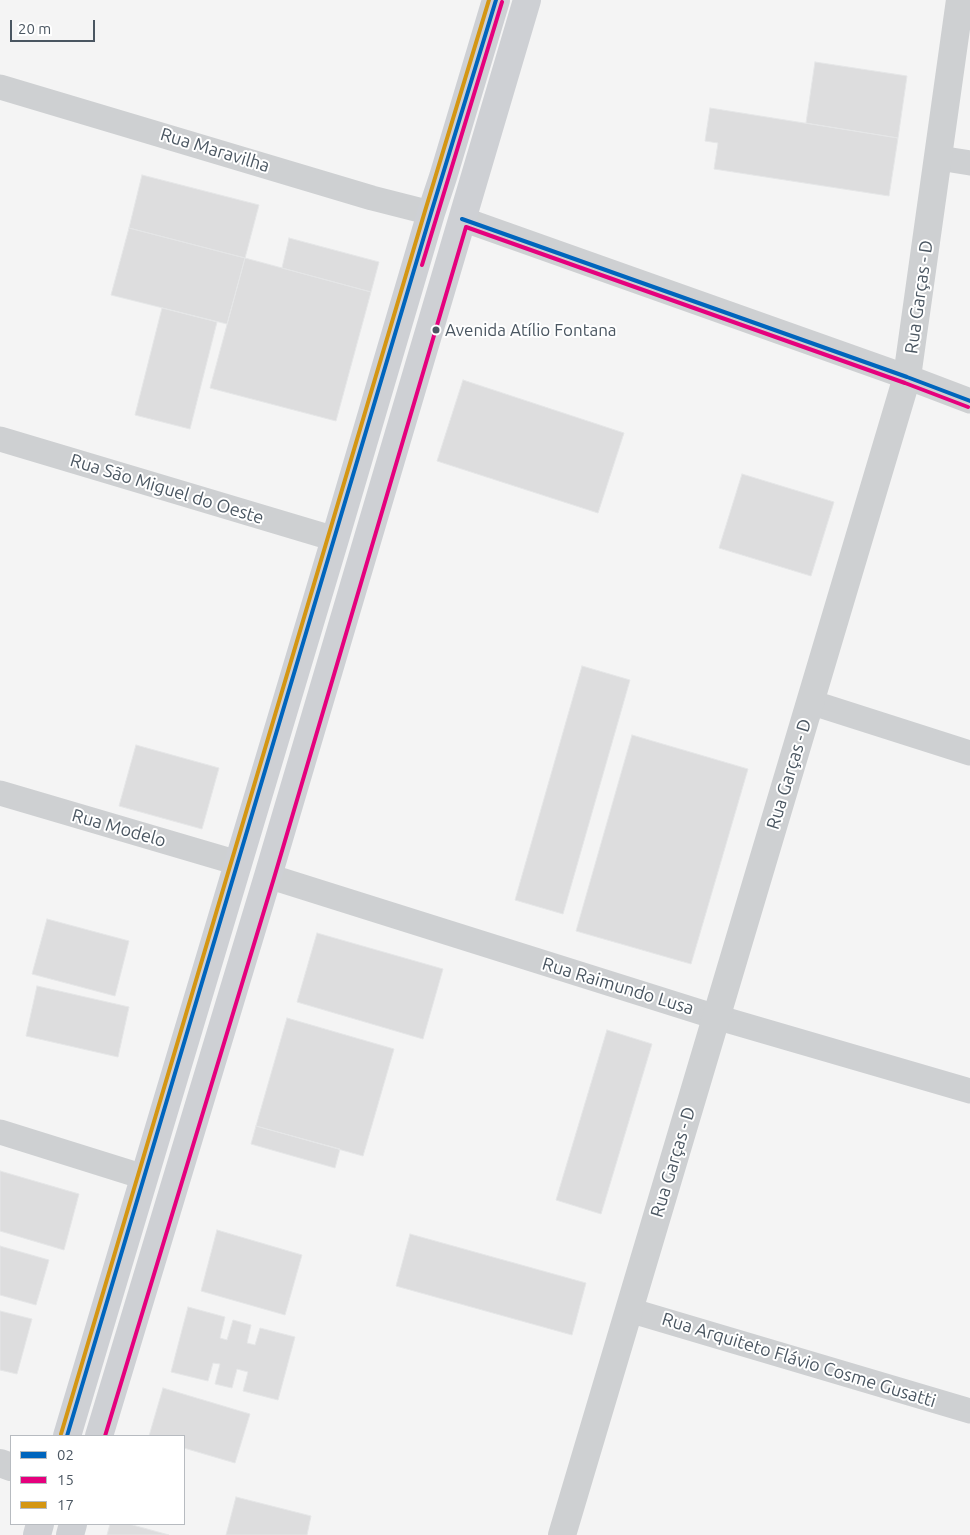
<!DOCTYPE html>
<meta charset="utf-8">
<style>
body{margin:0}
#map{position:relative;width:970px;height:1535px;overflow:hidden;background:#f4f4f4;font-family:Ubuntu,sans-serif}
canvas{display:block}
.legend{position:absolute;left:10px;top:1435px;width:175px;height:90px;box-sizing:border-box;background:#fff;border:1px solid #b7bbc0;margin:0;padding:6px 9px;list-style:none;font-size:15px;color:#4a5661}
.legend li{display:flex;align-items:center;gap:10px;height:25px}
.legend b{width:25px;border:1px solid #b7bbc0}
.scale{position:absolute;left:10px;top:20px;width:85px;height:22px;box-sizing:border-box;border:2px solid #4a5661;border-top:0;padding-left:6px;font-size:15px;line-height:18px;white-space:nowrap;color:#4a5661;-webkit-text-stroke:4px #fff;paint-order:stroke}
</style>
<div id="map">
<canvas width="970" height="1535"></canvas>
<ul class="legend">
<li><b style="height:6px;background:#0065bd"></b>02</li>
<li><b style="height:6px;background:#e5007d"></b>15</li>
<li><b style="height:6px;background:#d49613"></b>17</li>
</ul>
<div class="scale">20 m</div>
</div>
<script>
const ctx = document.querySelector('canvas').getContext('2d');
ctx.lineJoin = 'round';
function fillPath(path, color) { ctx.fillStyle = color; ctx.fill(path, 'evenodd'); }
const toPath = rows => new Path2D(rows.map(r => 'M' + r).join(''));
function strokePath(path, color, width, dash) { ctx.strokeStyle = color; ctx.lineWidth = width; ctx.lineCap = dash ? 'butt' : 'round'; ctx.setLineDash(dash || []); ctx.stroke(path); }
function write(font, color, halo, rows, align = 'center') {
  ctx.font = font + ' Ubuntu,sans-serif'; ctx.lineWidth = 4; ctx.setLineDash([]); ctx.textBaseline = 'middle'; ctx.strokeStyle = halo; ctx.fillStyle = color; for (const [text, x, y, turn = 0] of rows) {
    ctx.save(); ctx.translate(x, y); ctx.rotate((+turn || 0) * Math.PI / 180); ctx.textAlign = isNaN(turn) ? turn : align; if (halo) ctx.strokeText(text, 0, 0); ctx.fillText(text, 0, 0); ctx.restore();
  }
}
const building = toPath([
 [815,62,907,76,898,138,806,123,815,62],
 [710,108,898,138,889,196,714,169,718,143,705,141,710,108],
 [142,175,259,205,245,258,129,228,142,175],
 [129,228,245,258,227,324,111,295,129,228],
 [289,238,379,262,371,292,282,268,289,238],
 [245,258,371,292,336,421,210,388,245,258],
 [162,308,217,322,190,429,135,415,162,308],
 [463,380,624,433,598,513,437,461,463,380],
 [742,474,834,502,811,576,719,548,742,474],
 [582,666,630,680,563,914,515,900,582,666],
 [632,735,748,769,691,964,576,931,632,735],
 [136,745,219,768,202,829,119,806,136,745],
 [47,919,129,941,115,996,32,974,47,919],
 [317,933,443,969,423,1039,297,1002,317,933],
 [37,986,129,1007,118,1057,26,1036,37,986],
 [287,1018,394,1049,363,1156,256,1126,287,1018],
 [607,1030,652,1044,601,1214,556,1200,607,1030],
 [256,1126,340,1149,335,1168,251,1144,256,1126],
 [0,1171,79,1194,64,1250,0,1231,0,1171],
 [217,1230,302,1255,285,1315,201,1291,217,1230],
 [410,1234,586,1283,572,1335,396,1286,410,1234],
 [0,1246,49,1260,36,1305,0,1295,0,1246],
 [188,1307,225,1317,220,1338,227,1340,233,1320,251,1325,247,1343,255,1345,260,1328,295,1337,278,1400,243,1391,248,1372,237,1369,232,1388,215,1384,220,1364,213,1363,208,1381,171,1372,188,1307],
 [0,1311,32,1319,17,1374,0,1370,0,1311],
 [163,1388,250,1414,235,1463,184,1448,184,1436,149,1436,163,1388],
 [236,1497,311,1516,307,1535,226,1535,236,1497],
 [110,1524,129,1524,169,1535,107,1535,110,1524]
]);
const minor = toPath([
 [0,87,372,198,431,213],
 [939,158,970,163],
 [462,219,907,377,970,401],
 [0,439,335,539],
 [810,702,970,753],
 [0,793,238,863],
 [268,876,716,1017,970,1091],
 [0,1132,144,1177],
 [629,1310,970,1411]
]);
const tertiary = toPath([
 [0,1463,11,1467],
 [562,1535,907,377,960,0]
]);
const secondary = toPath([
 [67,1436,335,539,431,213,443,177,496,0],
 [99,1436,268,876,527,0],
 [37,1535,40,1524],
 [70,1535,73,1524]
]);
const bus1 = toPath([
 [462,219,907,377,970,401],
 [67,1436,431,213,496,0]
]);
const bus2 = toPath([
 [422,265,502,2],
 [105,1436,274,878,466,227,905,383,968,407]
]);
const bus3 = toPath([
 [61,1434,425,211,489,0]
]);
const markers = [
 [436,330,4.5,"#4a5661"]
];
const busNames = [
 ["Avenida Atílio Fontana",445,330]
];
const streetNames = [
 ["Rua Maravilha",215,150,17],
 ["Rua Garças - D",919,297,-82],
 ["Rua São Miguel do Oeste",167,489,17],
 ["Rua Garças - D",789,774,-73],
 ["Rua Modelo",119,828,16],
 ["Rua Raimundo Lusa",618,986,17],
 ["Rua Garças - D",673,1162,-73],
 ["Rua Arquiteto Flávio Cosme Gusatti",799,1360,17]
];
fillPath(building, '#ddddde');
strokePath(building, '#e5e6e7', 1);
strokePath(minor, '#ced0d2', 25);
strokePath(tertiary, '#ced0d2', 28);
strokePath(secondary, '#ced0d4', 28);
strokePath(bus1, '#0065bd', 4);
strokePath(bus2, '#e5007d', 4);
strokePath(bus3, '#d49613', 4);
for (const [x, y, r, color] of markers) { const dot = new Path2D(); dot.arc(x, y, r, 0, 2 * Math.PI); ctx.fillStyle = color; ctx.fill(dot); strokePath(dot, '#fff', 2); }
write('17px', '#4a5661', '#fff', busNames, 'left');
write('18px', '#4a5661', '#fff', streetNames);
</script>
